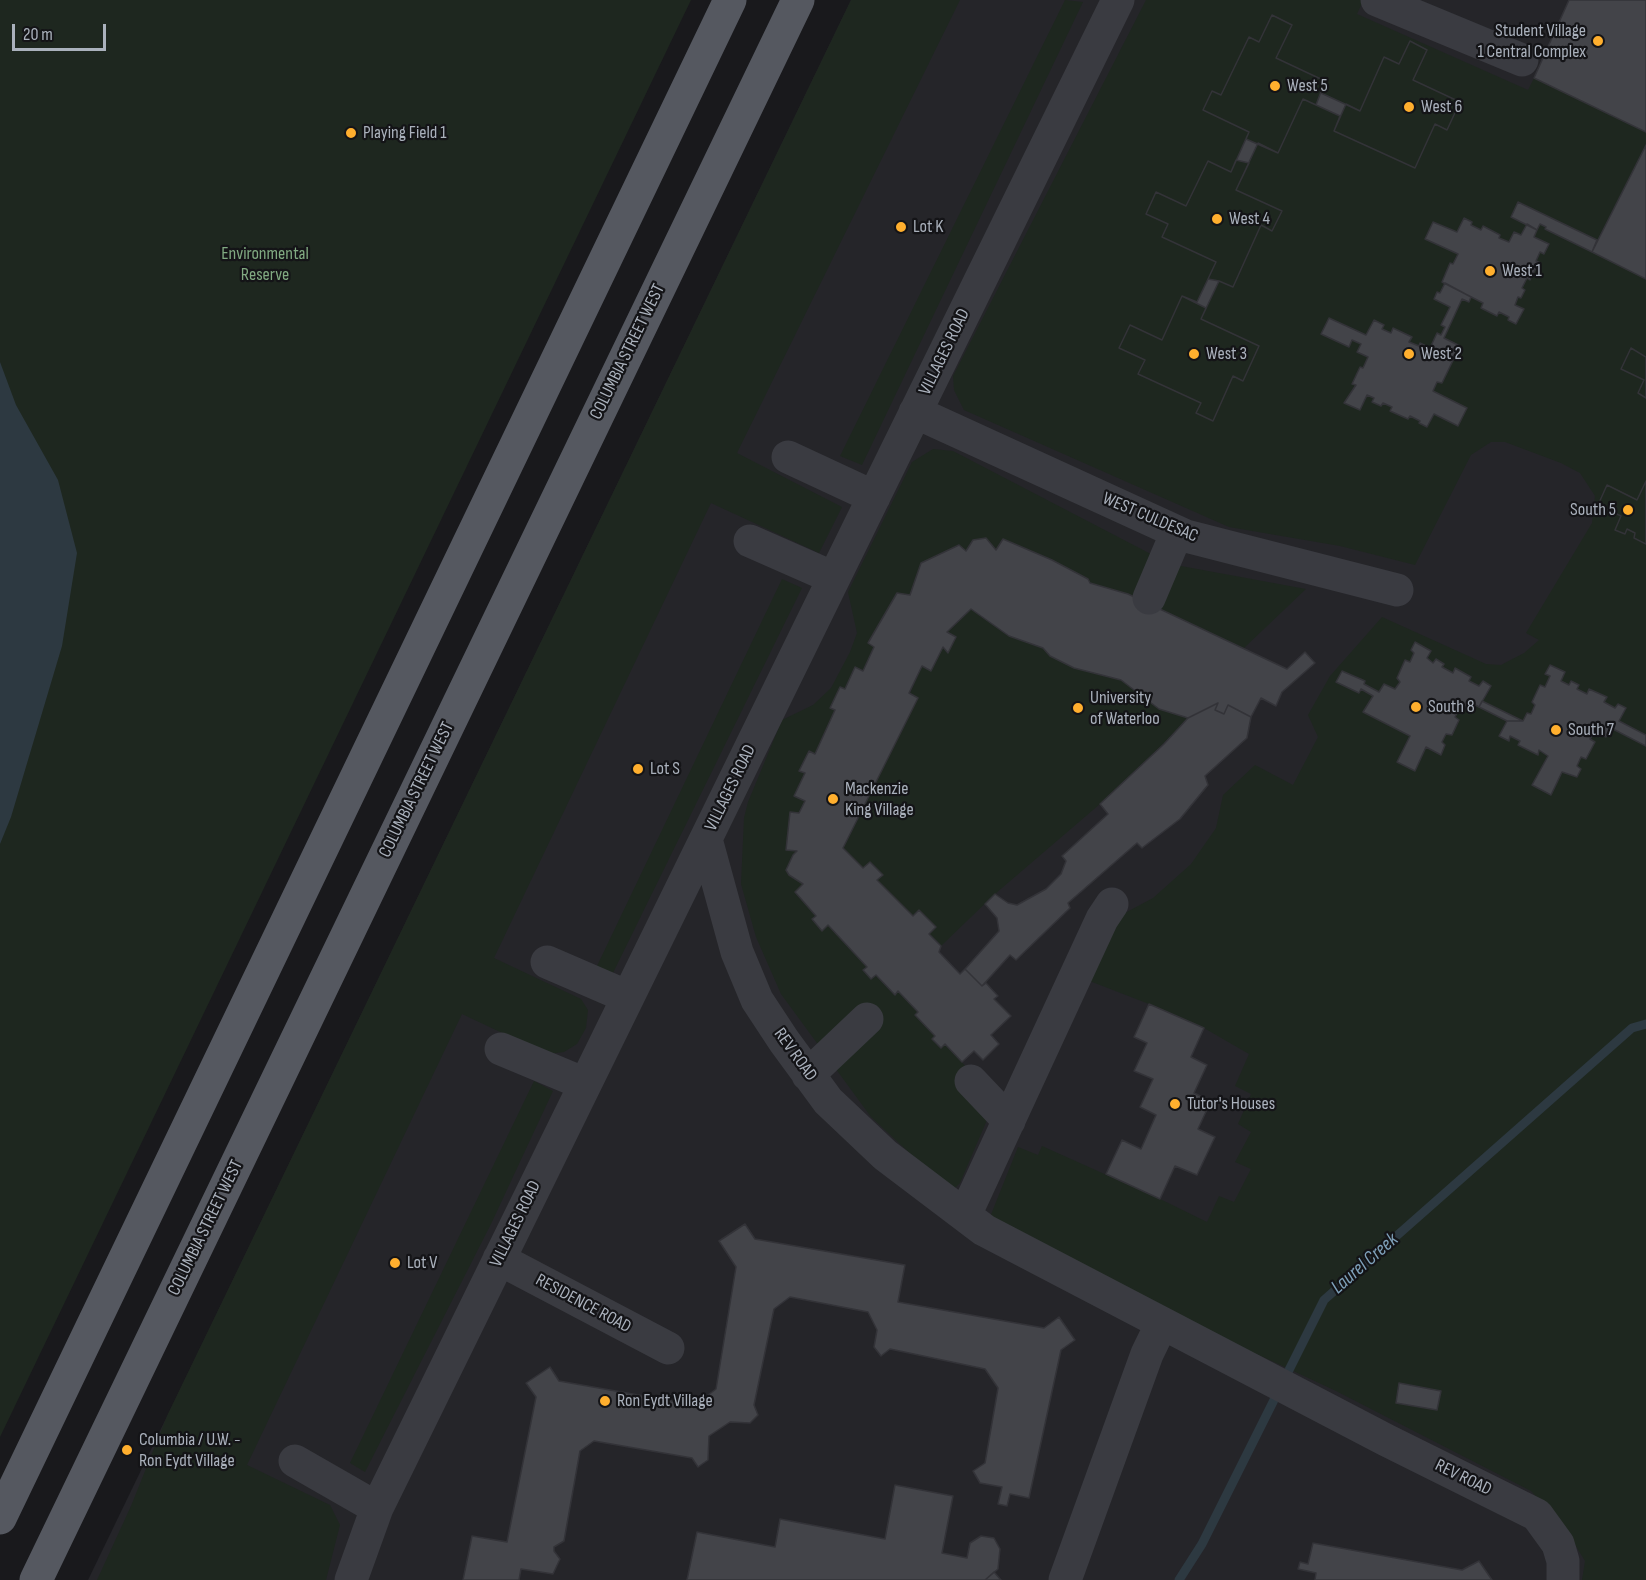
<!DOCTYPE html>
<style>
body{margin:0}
#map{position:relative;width:1646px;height:1580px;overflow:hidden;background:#19191c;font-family:"Sofia Sans Condensed",sans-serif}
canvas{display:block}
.scale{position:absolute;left:12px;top:24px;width:94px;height:27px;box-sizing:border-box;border:3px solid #aab1bc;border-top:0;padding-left:8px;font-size:18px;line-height:21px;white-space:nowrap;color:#aab1bc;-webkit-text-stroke:4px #141417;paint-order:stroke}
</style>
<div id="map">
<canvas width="1646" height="1580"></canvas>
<div class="scale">20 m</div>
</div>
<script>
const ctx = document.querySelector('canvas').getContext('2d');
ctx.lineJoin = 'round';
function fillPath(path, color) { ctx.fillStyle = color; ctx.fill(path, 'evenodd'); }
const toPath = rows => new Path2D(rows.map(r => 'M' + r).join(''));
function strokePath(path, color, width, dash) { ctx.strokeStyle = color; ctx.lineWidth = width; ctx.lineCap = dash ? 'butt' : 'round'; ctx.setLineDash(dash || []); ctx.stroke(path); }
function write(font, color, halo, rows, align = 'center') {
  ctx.font = font + ' "Sofia Sans Condensed",sans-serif'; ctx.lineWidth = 4.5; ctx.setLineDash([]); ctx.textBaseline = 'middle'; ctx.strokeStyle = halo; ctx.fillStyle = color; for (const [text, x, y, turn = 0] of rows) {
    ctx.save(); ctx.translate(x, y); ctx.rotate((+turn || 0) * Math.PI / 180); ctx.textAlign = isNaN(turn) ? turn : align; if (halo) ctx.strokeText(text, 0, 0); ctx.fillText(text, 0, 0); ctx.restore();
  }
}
const built = toPath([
 [851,0,1646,0,1646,1580,88,1580]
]);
const green = toPath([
 [0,0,691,0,0,1437],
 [851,0,960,0,737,453,842,507,819,553,711,503,494,958,581,999,588,1010,586,1028,577,1044,564,1052,547,1054,462,1014,247,1465,330,1505,340,1525,326,1580,97,1580,131,1506,167,1416],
 [1065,0,1083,2,862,465,840,456],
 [1146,0,1360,0,1363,1,1357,14,1528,90,1534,78,1646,132,1646,145,1592,251,1646,279,1646,1580,1582,1580,1585,1561,1563,1525,1531,1491,1336,1391,1261,1356,1226,1342,990,1217,1018,1147,1038,1155,1042,1146,1160,1199,1207,1222,1219,1196,1234,1202,1251,1169,1235,1162,1251,1132,1238,1124,1251,1094,1235,1086,1249,1054,1204,1028,1149,1004,1087,980,1123,914,1153,898,1191,864,1216,828,1223,795,1255,765,1293,785,1318,737,1308,715,1330,676,1382,617,1486,664,1501,665,1524,653,1539,640,1526,633,1592,523,1595,496,1580,473,1561,463,1505,442,1491,442,1471,455,1415,565,1340,546,1229,527,964,410,954,390,953,376],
 [933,449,953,451,1170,564,1306,589,1243,649,1128,594,1090,583,1088,579,1003,539,996,550,986,538,973,540,966,551,959,545,921,563,910,595,897,594,868,643,874,647,863,671,855,668,845,689,840,687,830,708,835,710,815,754,800,771,805,773,794,796,805,801,799,813,790,813,786,850,797,851,793,855,786,870,789,875,803,884,795,893,816,916,812,920,822,930,828,925,867,967,863,970,871,979,876,975,894,995,898,991,918,1012,916,1015,935,1036,933,1040,940,1048,945,1044,996,1099,960,1183,954,1189,946,1187,871,1117,781,994,756,937,741,884,744,818,748,802,782,720,813,705,831,688,850,652,857,633,848,592,912,462],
 [782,579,802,588,613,973,597,966],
 [971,609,1009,636,1043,648,1050,656,1074,668,1121,680,1159,709,1188,718,1163,744,1100,804,995,894,941,946,929,934,936,927,919,910,913,916,877,880,883,875,870,862,863,868,843,848,922,666,931,671,943,647,948,653,956,637,947,632],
 [534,1081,553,1091,491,1224,365,1472,350,1463]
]);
const water = toPath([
 [0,362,16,405,58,480,77,553,62,646,11,817,0,844]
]);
const stream = toPath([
 [1179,1580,1202,1544,1324,1300,1632,1028,1646,1024]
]);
const building = toPath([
 [1569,0,1646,0,1646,132,1534,78,1569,0],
 [1272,15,1292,25,1276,58,1325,81,1321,93,1360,111,1384,57,1399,64,1410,41,1427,50,1413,80,1460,102,1447,130,1435,124,1415,168,1334,131,1340,116,1303,99,1278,153,1258,143,1236,190,1282,211,1272,231,1261,225,1233,287,1219,281,1201,319,1259,346,1243,381,1233,376,1213,421,1196,413,1201,403,1138,374,1145,360,1119,348,1130,325,1162,340,1182,296,1197,302,1208,279,1216,262,1162,237,1168,224,1146,214,1156,192,1186,206,1208,161,1231,172,1249,132,1203,110,1212,91,1221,95,1249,37,1259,42,1272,15],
 [1272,15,1292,25,1276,58,1325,81,1316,105,1303,99,1278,153,1246,139,1249,132,1203,110,1212,91,1221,95,1249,37,1259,42,1272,15],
 [1410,41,1427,50,1413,80,1460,102,1447,130,1435,124,1415,168,1334,131,1346,104,1360,111,1384,57,1399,64,1410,41],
 [1646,145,1646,279,1592,252,1646,145],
 [1236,160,1249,163,1236,190,1282,211,1272,231,1261,225,1233,287,1219,281,1208,279,1216,262,1162,237,1168,224,1146,214,1156,192,1186,206,1208,161,1231,172,1236,160],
 [1518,202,1597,240,1592,252,1545,229,1546,227,1540,224,1537,230,1511,217,1518,202],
 [1464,218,1472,222,1471,225,1481,230,1483,226,1500,235,1499,238,1509,242,1514,232,1521,235,1527,224,1537,230,1534,237,1549,244,1544,254,1540,252,1536,261,1539,262,1530,280,1527,278,1522,288,1525,290,1521,298,1518,297,1515,305,1524,309,1516,324,1508,320,1509,317,1499,312,1497,316,1481,308,1483,303,1442,282,1450,263,1453,264,1458,254,1425,239,1433,222,1457,232,1464,218],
 [1445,283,1471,297,1469,302,1462,299,1444,338,1460,346,1442,383,1437,382,1433,391,1467,408,1458,426,1434,414,1427,427,1419,423,1420,421,1410,416,1408,419,1390,411,1392,407,1383,403,1381,406,1372,402,1374,398,1367,395,1360,410,1344,403,1356,385,1352,384,1360,367,1363,368,1368,357,1357,352,1361,344,1352,340,1349,347,1321,334,1329,318,1366,335,1374,320,1384,325,1382,329,1391,333,1393,328,1412,337,1409,342,1419,346,1420,343,1430,348,1437,333,1441,335,1445,327,1441,325,1450,307,1434,299,1437,292,1440,293,1445,283],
 [1182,296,1206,308,1201,319,1259,346,1243,381,1233,376,1213,421,1196,413,1201,403,1138,374,1145,360,1119,348,1130,325,1162,340,1182,296],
 [1631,348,1646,357,1646,398,1638,393,1644,380,1621,369,1631,348],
 [1631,348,1646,357,1646,398,1638,393,1644,380,1621,369,1631,348],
 [1646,481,1646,544,1634,538,1635,533,1627,529,1625,534,1615,530,1621,516,1598,505,1607,485,1637,500,1646,481],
 [1646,481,1646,544,1634,538,1635,533,1627,529,1625,534,1615,530,1621,516,1598,505,1607,485,1637,500,1646,481],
 [986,538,996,550,1003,539,1052,560,1088,579,1090,583,1128,594,1287,669,1305,652,1315,663,1282,692,1276,706,1261,698,1251,717,1228,705,1224,714,1215,710,1218,703,1188,718,1159,709,1121,680,1074,668,1050,656,1043,648,1009,636,971,609,947,632,956,637,948,653,943,647,931,671,922,666,909,693,918,698,843,848,863,868,870,862,883,875,877,880,913,916,919,910,936,927,929,934,941,946,939,952,960,974,965,969,982,986,986,983,998,996,994,999,1011,1016,991,1035,999,1044,983,1060,974,1051,962,1062,945,1044,941,1048,932,1039,935,1036,915,1015,918,1012,898,991,895,995,876,975,871,979,863,970,867,967,828,925,822,931,812,919,816,916,795,892,803,884,789,875,786,870,793,855,797,851,786,850,790,812,799,813,805,801,794,796,805,773,799,771,809,751,815,754,835,710,830,708,840,687,845,689,855,667,863,671,874,647,868,643,897,593,910,595,921,563,959,545,966,551,973,540,986,538],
 [1415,642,1431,651,1427,658,1433,663,1436,659,1444,664,1442,667,1453,673,1455,668,1471,677,1469,681,1479,686,1483,681,1491,686,1479,707,1468,701,1464,710,1460,708,1455,717,1459,720,1452,735,1446,734,1442,742,1445,745,1441,755,1426,747,1415,771,1397,762,1410,736,1363,712,1373,696,1361,689,1359,693,1336,682,1342,671,1365,681,1364,684,1379,692,1384,684,1395,689,1400,682,1397,678,1405,660,1410,662,1414,653,1411,650,1415,642],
 [1550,665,1565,672,1561,681,1569,685,1571,681,1579,685,1577,689,1587,694,1589,689,1607,697,1604,702,1615,708,1618,704,1626,708,1619,721,1646,735,1646,746,1611,728,1606,737,1595,731,1590,739,1595,742,1586,759,1581,757,1577,766,1581,769,1577,777,1562,772,1551,795,1532,785,1548,756,1539,750,1538,755,1518,745,1520,741,1510,736,1509,741,1499,736,1507,721,1523,721,1527,713,1531,714,1535,705,1532,702,1540,685,1545,687,1550,676,1545,674,1550,665],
 [1482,701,1523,721,1507,721,1479,707,1482,701],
 [1218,703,1215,710,1224,714,1228,705,1251,717,1247,738,1205,776,1208,785,1180,819,1142,848,1137,843,1068,903,1070,908,1016,960,1010,955,982,986,965,969,999,931,997,918,985,904,995,894,1008,903,1017,905,1046,889,1061,874,1066,861,1062,856,1108,814,1100,804,1164,744,1188,718,1218,703],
 [1149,1004,1204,1028,1191,1057,1207,1065,1194,1093,1211,1101,1198,1129,1215,1137,1197,1175,1175,1166,1160,1199,1106,1174,1122,1140,1141,1149,1156,1115,1140,1107,1153,1079,1134,1071,1147,1043,1134,1037,1149,1004],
 [745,1224,755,1239,905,1265,898,1302,1044,1328,1059,1317,1075,1340,1061,1350,1029,1498,1010,1494,1007,1506,998,1504,1002,1487,980,1483,973,1471,985,1463,998,1388,985,1369,890,1349,881,1356,874,1347,877,1330,868,1312,790,1297,774,1309,754,1405,758,1415,750,1423,730,1422,709,1436,708,1460,698,1467,692,1458,594,1441,580,1451,564,1541,554,1547,554,1551,560,1559,553,1574,521,1569,519,1580,463,1580,472,1536,507,1542,536,1397,526,1383,550,1367,559,1381,695,1405,716,1389,736,1267,719,1241,745,1224],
 [1399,1383,1441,1391,1437,1410,1396,1403,1399,1383],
 [895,1485,953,1496,942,1553,967,1558,970,1543,981,1536,994,1538,1000,1549,998,1569,985,1580,687,1580,697,1532,775,1547,780,1519,885,1539,895,1485],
 [1313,1543,1462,1570,1479,1561,1492,1580,1315,1580,1316,1573,1298,1569,1300,1562,1308,1564,1313,1543],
 [994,1572,1001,1580,985,1580,994,1572]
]);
const minor = toPath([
 [1377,0,1522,60],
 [915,412,1186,536,1397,590],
 [788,457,874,497],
 [750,541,834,578],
 [1149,598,1177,532],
 [706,839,737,952,757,1000,784,1041,828,1101,885,1155,984,1230,1386,1440,1537,1515,1558,1544,1563,1561,1563,1580],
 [547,962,628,997],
 [501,1049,585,1084],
 [808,1075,867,1019],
 [971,1081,1009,1121],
 [965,1215,1102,919,1112,904],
 [499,1259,668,1348],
 [295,1461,377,1508],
 [351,1580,377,1508,1118,0],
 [1065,1580,1147,1354,1162,1323]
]);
const major = toPath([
 [0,1518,730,0],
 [36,1580,798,0]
]);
const markers = [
 [1598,41,6,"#ffaf2e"],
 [1275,86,6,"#ffaf2e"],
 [1409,107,6,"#ffaf2e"],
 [351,133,6,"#ffaf2e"],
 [1217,219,6,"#ffaf2e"],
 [901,227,6,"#ffaf2e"],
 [1490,271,6,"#ffaf2e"],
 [1194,354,6,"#ffaf2e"],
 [1409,354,6,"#ffaf2e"],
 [1628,510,6,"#ffaf2e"],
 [1416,707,6,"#ffaf2e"],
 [1078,708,6,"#ffaf2e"],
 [1556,730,6,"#ffaf2e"],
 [638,769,6,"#ffaf2e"],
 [833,799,6,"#ffaf2e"],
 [1175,1104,6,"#ffaf2e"],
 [395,1263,6,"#ffaf2e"],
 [605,1401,6,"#ffaf2e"],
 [127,1450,6,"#ffaf2e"]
];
const poiNames = [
 ["Student Village",1586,31,"right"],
 ["1 Central Complex",1586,52,"right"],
 ["West 5",1287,86],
 ["West 6",1421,107],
 ["Playing Field 1",363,133],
 ["West 4",1229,219],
 ["Lot K",913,227],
 ["West 1",1502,271],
 ["West 3",1206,354],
 ["West 2",1421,354],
 ["South 5",1616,510,"right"],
 ["University",1090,698],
 ["of Waterloo",1090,719],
 ["South 8",1428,707],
 ["South 7",1568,730],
 ["Lot S",650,769],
 ["Mackenzie",845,789],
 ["King Village",845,810],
 ["Tutor's Houses",1187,1104],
 ["Lot V",407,1263],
 ["Ron Eydt Village",617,1401],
 ["Columbia / U.W. -",139,1440],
 ["Ron Eydt Village",139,1461]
];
const parkNames = [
 ["Environmental",265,254],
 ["Reserve",265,275]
];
const streetNames = [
 ["COLUMBIA STREET WEST",628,352,-64],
 ["VILLAGES ROAD",945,352,-64],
 ["WEST CULDESAC",1150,518,23],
 ["VILLAGES ROAD",731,788,-64],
 ["COLUMBIA STREET WEST",417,790,-64],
 ["REV ROAD",795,1055,54],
 ["VILLAGES ROAD",516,1224,-64],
 ["COLUMBIA STREET WEST",206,1228,-64],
 ["RESIDENCE ROAD",583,1304,28],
 ["REV ROAD",1463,1478,26]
];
const waterNames = [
 ["Laurel Creek",1365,1264,-41]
];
fillPath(built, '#252529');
fillPath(green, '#1e271f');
fillPath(water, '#2d3941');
strokePath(stream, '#2d3941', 9);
fillPath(building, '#434449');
strokePath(building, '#333338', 1.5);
strokePath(minor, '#3a3b41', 33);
strokePath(major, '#555860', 33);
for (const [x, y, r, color] of markers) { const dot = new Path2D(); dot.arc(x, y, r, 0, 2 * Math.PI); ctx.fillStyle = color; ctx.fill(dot); strokePath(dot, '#141417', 2); }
write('18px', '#aab1bc', '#141417', poiNames, 'left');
write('18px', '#80a981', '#141417', parkNames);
write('18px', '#aab1bc', '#141417', streetNames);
write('italic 20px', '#7fa1ba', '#141417', waterNames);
</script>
